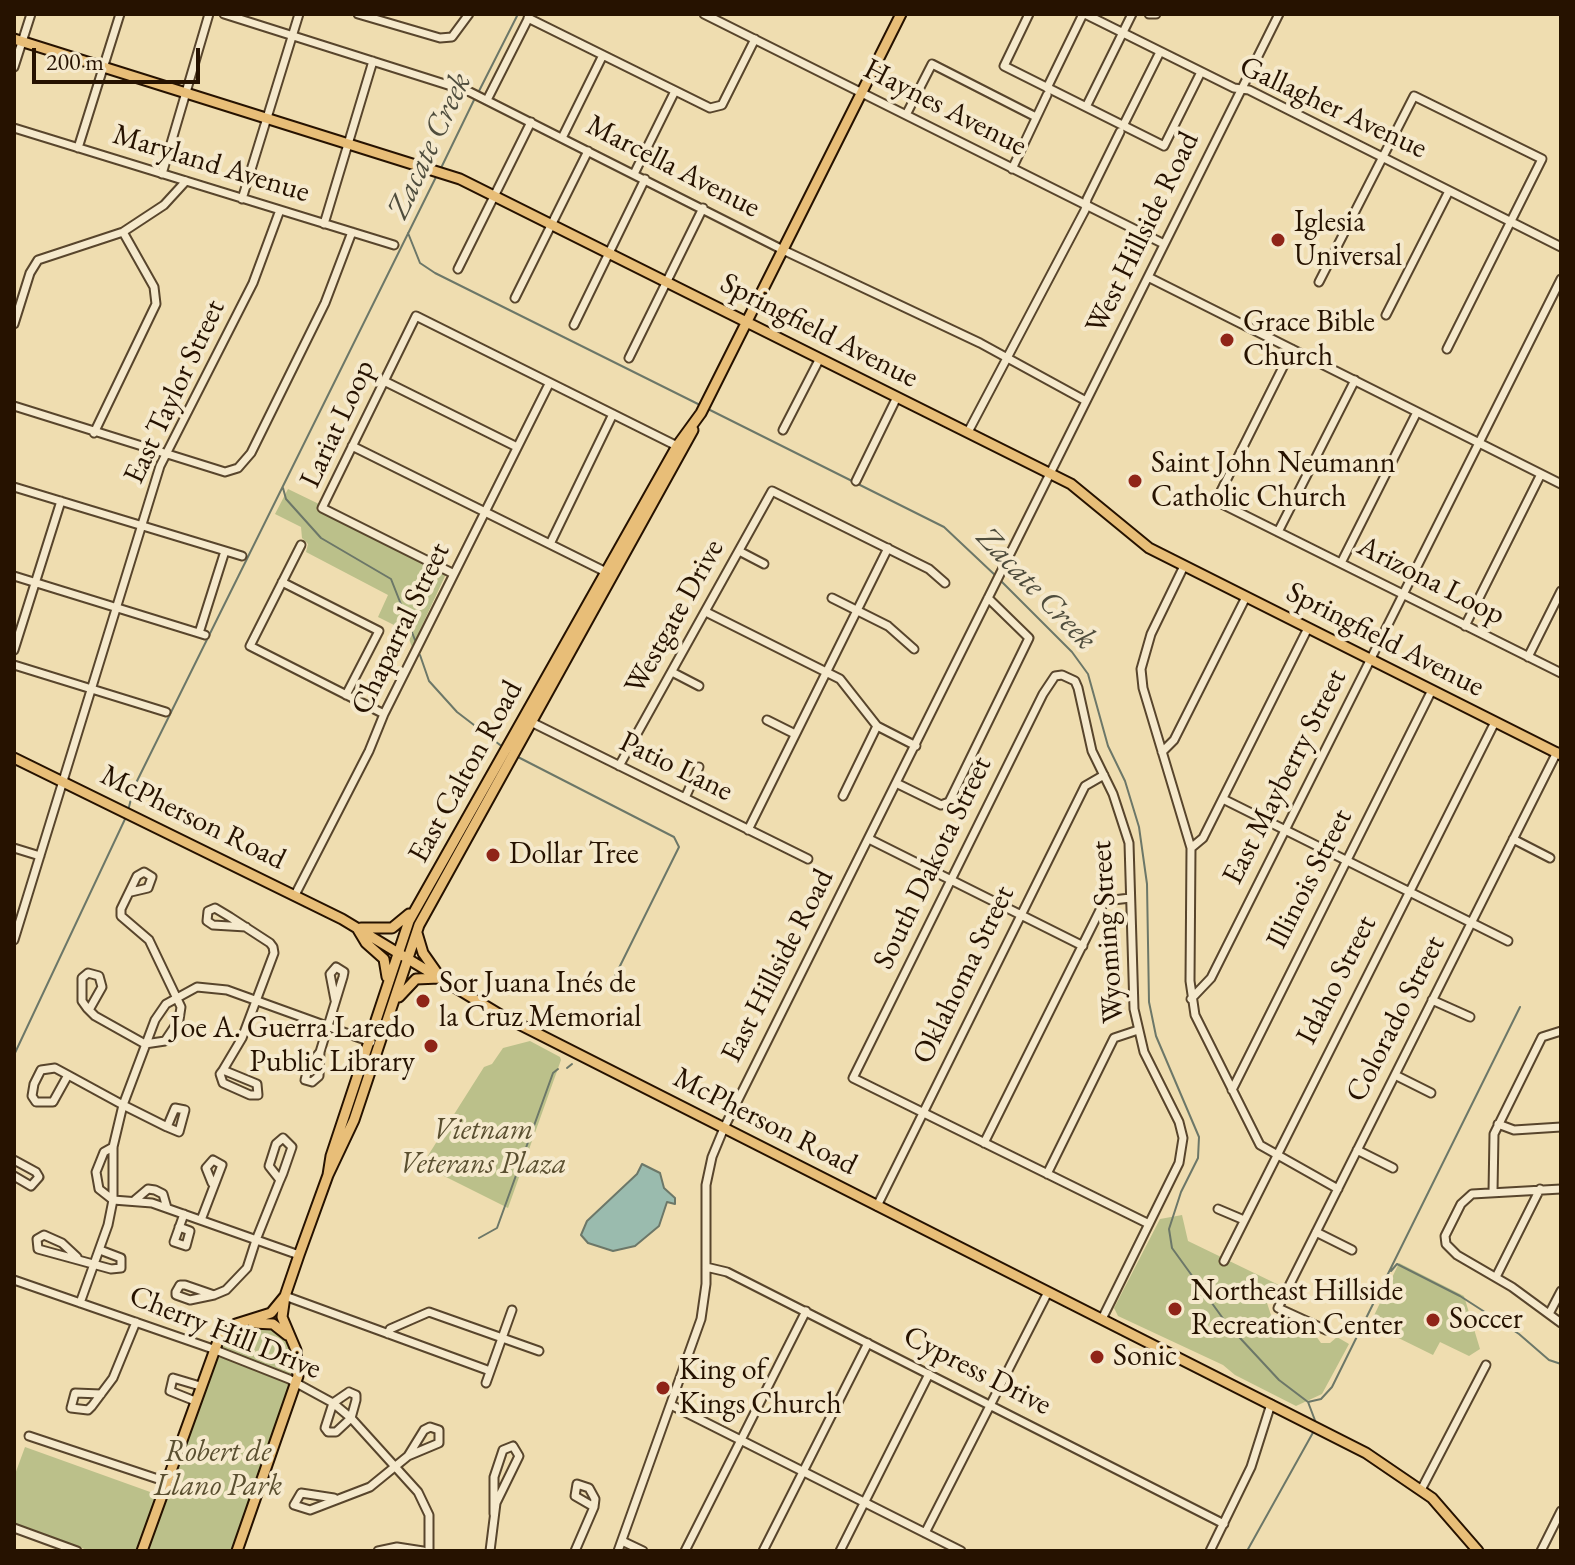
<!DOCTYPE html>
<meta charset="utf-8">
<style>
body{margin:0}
#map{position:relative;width:1575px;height:1565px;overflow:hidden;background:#efddb0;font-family:"EB Garamond",serif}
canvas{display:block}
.frame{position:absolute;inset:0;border:16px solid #261200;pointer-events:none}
.scale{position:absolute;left:32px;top:48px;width:168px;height:36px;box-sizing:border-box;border:4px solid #261200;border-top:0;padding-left:10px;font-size:24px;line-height:28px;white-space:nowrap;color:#261200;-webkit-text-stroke:6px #f5e9cc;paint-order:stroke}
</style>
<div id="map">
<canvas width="1575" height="1565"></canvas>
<div class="frame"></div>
<div class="scale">200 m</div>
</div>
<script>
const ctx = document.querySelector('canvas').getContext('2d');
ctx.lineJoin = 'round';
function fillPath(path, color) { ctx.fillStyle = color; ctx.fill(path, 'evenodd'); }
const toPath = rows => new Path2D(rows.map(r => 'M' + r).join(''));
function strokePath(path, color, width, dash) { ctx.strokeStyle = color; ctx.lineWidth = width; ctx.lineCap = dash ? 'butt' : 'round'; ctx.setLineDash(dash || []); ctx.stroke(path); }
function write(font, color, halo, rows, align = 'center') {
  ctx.font = font + ' "EB Garamond",serif'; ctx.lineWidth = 8; ctx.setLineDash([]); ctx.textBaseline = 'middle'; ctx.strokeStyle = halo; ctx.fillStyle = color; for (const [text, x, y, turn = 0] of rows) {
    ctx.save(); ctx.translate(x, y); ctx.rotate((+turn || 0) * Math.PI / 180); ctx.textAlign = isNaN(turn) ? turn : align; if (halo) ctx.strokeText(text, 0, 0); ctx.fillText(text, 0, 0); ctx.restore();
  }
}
const green = toPath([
 [288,489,319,504,320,512,446,574,412,647,406,631,378,617,388,595,306,552,308,544,302,538,301,527,275,514],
 [530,1041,560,1057,561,1060,508,1208,422,1165,484,1067,492,1064,503,1048],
 [1182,1215,1188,1241,1281,1286,1267,1303,1272,1318,1288,1319,1313,1332,1321,1343,1330,1343,1337,1337,1349,1344,1322,1394,1296,1406,1235,1375,1223,1365,1118,1316,1114,1308,1160,1219],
 [1399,1263,1464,1296,1480,1349,1469,1356,1440,1342,1433,1355,1370,1324],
 [253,1325,269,1327,285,1338,293,1352,294,1376,220,1348,236,1331],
 [221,1357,291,1385,234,1551,145,1551,214,1360],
 [25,1447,153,1493,156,1500,138,1551,90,1551,14,1523,14,1477]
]);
const water = toPath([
 [642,1164,660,1173,664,1188,675,1198,675,1204,667,1202,659,1226,635,1246,613,1251,588,1243,581,1235,587,1221,637,1174,642,1164]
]);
const stream = toPath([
 [478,93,518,14],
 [441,168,475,98],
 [408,233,420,263,435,273,700,405],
 [706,408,944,527,996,576],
 [283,488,286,499,321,538,391,579,415,640],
 [1000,580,1072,652,1088,674,1108,746,1125,781,1139,827,1147,884,1149,1002,1156,1036,1199,1137,1198,1158,1181,1192,1169,1229,1172,1248,1227,1324,1279,1380,1308,1402,1316,1423],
 [420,655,429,681,457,712,504,748],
 [516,756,674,837,679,847,614,978],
 [128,811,134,787,436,177],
 [14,1055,126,817],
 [567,1068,572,1064],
 [479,1238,497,1228,553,1073,558,1069],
 [1391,1271,1397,1264,1460,1296,1519,1334,1549,1360,1561,1364],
 [1308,1402,1321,1399,1332,1387,1520,1007],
 [1247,1551,1315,1429]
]);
const minor = toPath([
 [224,14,470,92,783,250,980,343,1086,401],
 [358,14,440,38,452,37,469,14],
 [704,14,1164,244],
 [1029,14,1004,66,1164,146,1201,72],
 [1085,14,1234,88,1249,90,1561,247],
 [1149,14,1156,14],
 [528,18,710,108,722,105,755,39],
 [14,67,31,14],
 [1047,88,1083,14],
 [487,100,529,17],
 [1086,107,1132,14],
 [906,115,932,64,1036,117],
 [1123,126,1160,52],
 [14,128,394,245],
 [562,138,603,55],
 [78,148,120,14],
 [1012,169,1047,95],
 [162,174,209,14],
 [634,174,675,91],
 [242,199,299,14],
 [324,224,373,61],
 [458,269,531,122],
 [1148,277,1561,484],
 [1319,282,1414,96,1542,159,1447,349],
 [515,298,588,151],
 [1386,315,1449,191],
 [14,324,30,273,38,260,123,232,164,205,186,181],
 [574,325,645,179],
 [1292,349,1216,501,1561,673],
 [629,358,703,208],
 [384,381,517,447],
 [14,406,225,472,238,468,251,453,325,303,352,232],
 [783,430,819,360],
 [968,432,1085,210,1087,199,1120,132],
 [94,433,156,304,154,287,123,232],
 [352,446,608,573],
 [856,481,897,397],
 [14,487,242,556],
 [1278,532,1355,380],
 [550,544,613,414],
 [301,545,250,646,384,714],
 [739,551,764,564],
 [1341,563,1417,412],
 [1184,566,1151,634,1141,669,1143,688,1191,848,1190,981,1195,1015,1260,1145,1338,1189],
 [454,574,322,508,416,316,681,448],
 [14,576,205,635],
 [282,582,379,631,346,695],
 [832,598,888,626,914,649],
 [706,612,840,679,877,726,916,746],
 [1465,626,1541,474],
 [199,633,225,551],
 [14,650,61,501],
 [1528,657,1561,591],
 [14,665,166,712],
 [672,672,699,686],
 [767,720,795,734],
 [529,721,808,859],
 [1162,752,1174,740,1246,597],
 [619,766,772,491,929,569,945,583],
 [896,783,941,805,949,802,1029,638,988,598],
 [843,796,877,726],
 [685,798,699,767],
 [1223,799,1508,941],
 [748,830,888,548],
 [869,839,1083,946],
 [1513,839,1550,858],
 [14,848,40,856],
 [1191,848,1203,838,1308,628],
 [295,895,369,751,384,714,549,384],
 [14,940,160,466,253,283,280,210],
 [1191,999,1211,978,1561,279],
 [1432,1000,1470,1017],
 [89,1010,102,987,99,976,88,973,82,978,82,1001,87,1008,95,1016,145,1044,165,1041,179,1020,181,1007,149,940,121,916,121,909,137,876,144,872,152,877,148,888,131,892],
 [320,1052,309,1066,305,1080,312,1082,319,1076,320,1052,343,977,344,972,336,967,330,974,335,1000],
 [223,1070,257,1084,258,1095,250,1095,223,1083,220,1074,223,1070,242,1038,274,953,273,947,270,943,230,917,215,908,208,911,207,921,213,925,246,927],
 [68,1075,53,1102,36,1102,32,1096,34,1084,41,1070,55,1068,68,1075,123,1105,167,1127,179,1132,185,1110,175,1108,167,1127],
 [1395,1075,1431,1093],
 [1232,1090,1432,690],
 [1498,1124,1514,1130,1561,1127],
 [984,1143,1100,910,1105,901,1130,898],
 [113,1147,104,1152,96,1172,99,1189,113,1200,152,1203,299,1255],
 [1357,1150,1393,1168],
 [14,1160,36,1172,39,1177,31,1186,14,1176],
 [1047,1174,1114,1038,1138,1030],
 [1561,1189,1472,1194,1461,1204,1445,1236,1446,1244,1457,1255,1512,1287,1561,1323],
 [1493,1192,1494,1134,1542,1037,1561,1031],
 [135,1200,148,1189,155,1190,163,1194,167,1208],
 [877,1206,1085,786,1104,775],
 [1218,1209,1244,1220],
 [201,1220,222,1165,213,1160,206,1168,212,1183],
 [179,1227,190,1231,186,1246,174,1242,184,1214],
 [1316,1232,1352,1250],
 [77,1257,62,1243,44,1235,37,1239,38,1249,111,1269,121,1268,121,1258,100,1250],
 [1224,1261,1495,722],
 [706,1267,727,1272,1224,1524],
 [1496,1277,1540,1189],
 [14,1280,213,1349,289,1379,333,1403,351,1418,418,1492,429,1515,429,1551],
 [214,1295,185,1285,180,1285,176,1292,176,1295,190,1300,214,1295,226,1290,247,1268,256,1240,280,1180,283,1173,292,1147,283,1138,276,1144,269,1166,280,1180],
 [285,1296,490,1371],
 [80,1303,108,1225,113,1200,113,1147,123,1105,155,1020,166,1004,197,987,227,990,371,1042],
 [1549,1314,1561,1291],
 [1102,1319,1179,1163,1183,1138,1179,1122,1144,1052,1134,1009,1129,843,1113,794,1092,751,1078,688,1075,681,1062,675,1055,676,1043,694,853,1078,1149,1224],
 [1326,1330,1278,1308,1557,752],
 [388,1334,390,1329,429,1312,539,1351],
 [486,1383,512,1310],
 [349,1392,356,1395,356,1400,351,1418,336,1432,328,1432,325,1428,333,1403,349,1392],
 [101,1394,75,1393,71,1408,88,1410,92,1406,113,1378,136,1322],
 [195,1401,170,1391,173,1378,200,1386],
 [671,1405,961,1551],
 [29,1436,167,1482],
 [1421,1490,1486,1365],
 [334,1498,301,1493,294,1505,310,1510,370,1487,408,1456,424,1430,430,1427,439,1430,439,1443,408,1456],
 [14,1528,77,1551],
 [925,1533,1048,1292],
 [622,1541,643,1551],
 [378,1551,397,1547,423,1551],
 [490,1551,496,1503,519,1456,513,1446,503,1450,494,1477,494,1514],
 [575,1551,594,1507,595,1499,589,1488,577,1484,575,1496,594,1507],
 [618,1551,701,1319,706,1284,706,1185,712,1157,724,1128,1279,14],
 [685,1551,806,1311],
 [763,1551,868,1343],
 [840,1551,929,1374],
 [1210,1551,1251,1467,1271,1404],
 [1541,1551,1561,1511]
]);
const major = toPath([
 [14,39,460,179,1071,484,1149,548,1561,755],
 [14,758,342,919,499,1014,1366,1453,1432,1498,1478,1551],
 [357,928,366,943,384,959,387,977],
 [361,928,392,928,409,914],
 [417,933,423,953,437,973],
 [399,997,416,979,439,978],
 [328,1175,331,1156,409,921,677,446,701,413,901,14],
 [282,1317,285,1296,299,1255,328,1175,354,1120,419,925,693,430],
 [253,1323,273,1324,287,1335],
 [142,1551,218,1341,236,1324,271,1313,285,1296],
 [237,1551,298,1376,296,1350,282,1317]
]);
const markers = [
 [1278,240,8,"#8f2418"],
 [1227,340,8,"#8f2418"],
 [1135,481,8,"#8f2418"],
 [493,855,8,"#8f2418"],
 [423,1001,8,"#8f2418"],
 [431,1046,8,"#8f2418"],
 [1175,1309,8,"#8f2418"],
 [1433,1320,8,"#8f2418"],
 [1097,1357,8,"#8f2418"],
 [663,1388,8,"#8f2418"]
];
const streetNames = [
 ["Haynes Avenue",945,108,27],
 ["Gallagher Avenue",1333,108,25],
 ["Maryland Avenue",211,164,17],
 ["Marcella Avenue",673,167,27],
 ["West Hillside Road",1143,233,-64],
 ["Springfield Avenue",819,331,27],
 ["East Taylor Street",175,392,-65],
 ["Lariat Loop",338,424,-65],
 ["Arizona Loop",1431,581,27],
 ["Westgate Drive",675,617,-61],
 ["Chaparral Street",401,629,-64],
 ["Springfield Avenue",1385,640,27],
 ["Patio Lane",676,767,26],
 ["East Calton Road",466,772,-61],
 ["East Mayberry Street",1285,777,-63],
 ["McPherson Road",193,818,26],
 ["South Dakota Street",933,863,-64],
 ["Illinois Street",1310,879,-63],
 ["Wyoming Street",1108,932,-94],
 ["East Hillside Road",778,966,-63],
 ["Oklahoma Street",964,975,-64],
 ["Idaho Street",1337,980,-63],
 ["Colorado Street",1396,1019,-63],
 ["McPherson Road",765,1122,27],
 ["Cherry Hill Drive",225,1333,22],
 ["Cypress Drive",977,1371,27]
];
const poiNames = [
 ["Iglesia",1294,223],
 ["Universal",1294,257],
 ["Grace Bible",1243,323],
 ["Church",1243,357],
 ["Saint John Neumann",1151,464],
 ["Catholic Church",1151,498],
 ["Dollar Tree",509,855],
 ["Sor Juana Inés de",439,984],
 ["la Cruz Memorial",439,1018],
 ["Joe A. Guerra Laredo",415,1029,"right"],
 ["Public Library",415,1063,"right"],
 ["Northeast Hillside",1191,1292],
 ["Recreation Center",1191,1326],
 ["Soccer",1449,1320],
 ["Sonic",1113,1357],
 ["King of",679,1371],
 ["Kings Church",679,1405]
];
const parkNames = [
 ["Vietnam",483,1131],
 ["Veterans Plaza",483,1165],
 ["Robert de",218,1453],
 ["Llano Park",218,1487]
];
const waterNames = [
 ["Zacate Creek",430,146,-65],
 ["Zacate Creek",1036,589,46]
];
fillPath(green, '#bbc08a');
fillPath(water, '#9abbae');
strokePath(water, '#6c7768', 2);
strokePath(stream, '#6c7768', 2);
strokePath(minor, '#58452c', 11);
strokePath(major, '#261200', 13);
strokePath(minor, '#f5e9cc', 7);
strokePath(major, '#e8be78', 9);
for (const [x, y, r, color] of markers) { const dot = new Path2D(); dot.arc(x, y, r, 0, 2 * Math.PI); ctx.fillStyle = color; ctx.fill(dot); strokePath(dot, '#f5e9cc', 3); }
write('30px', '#261200', '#f5e9cc', streetNames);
write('30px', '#261200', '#f5e9cc', poiNames, 'left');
write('italic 30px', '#5a4f30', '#f5e9cc', parkNames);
write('italic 32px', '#4f4d3d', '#f5e9cc', waterNames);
</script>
